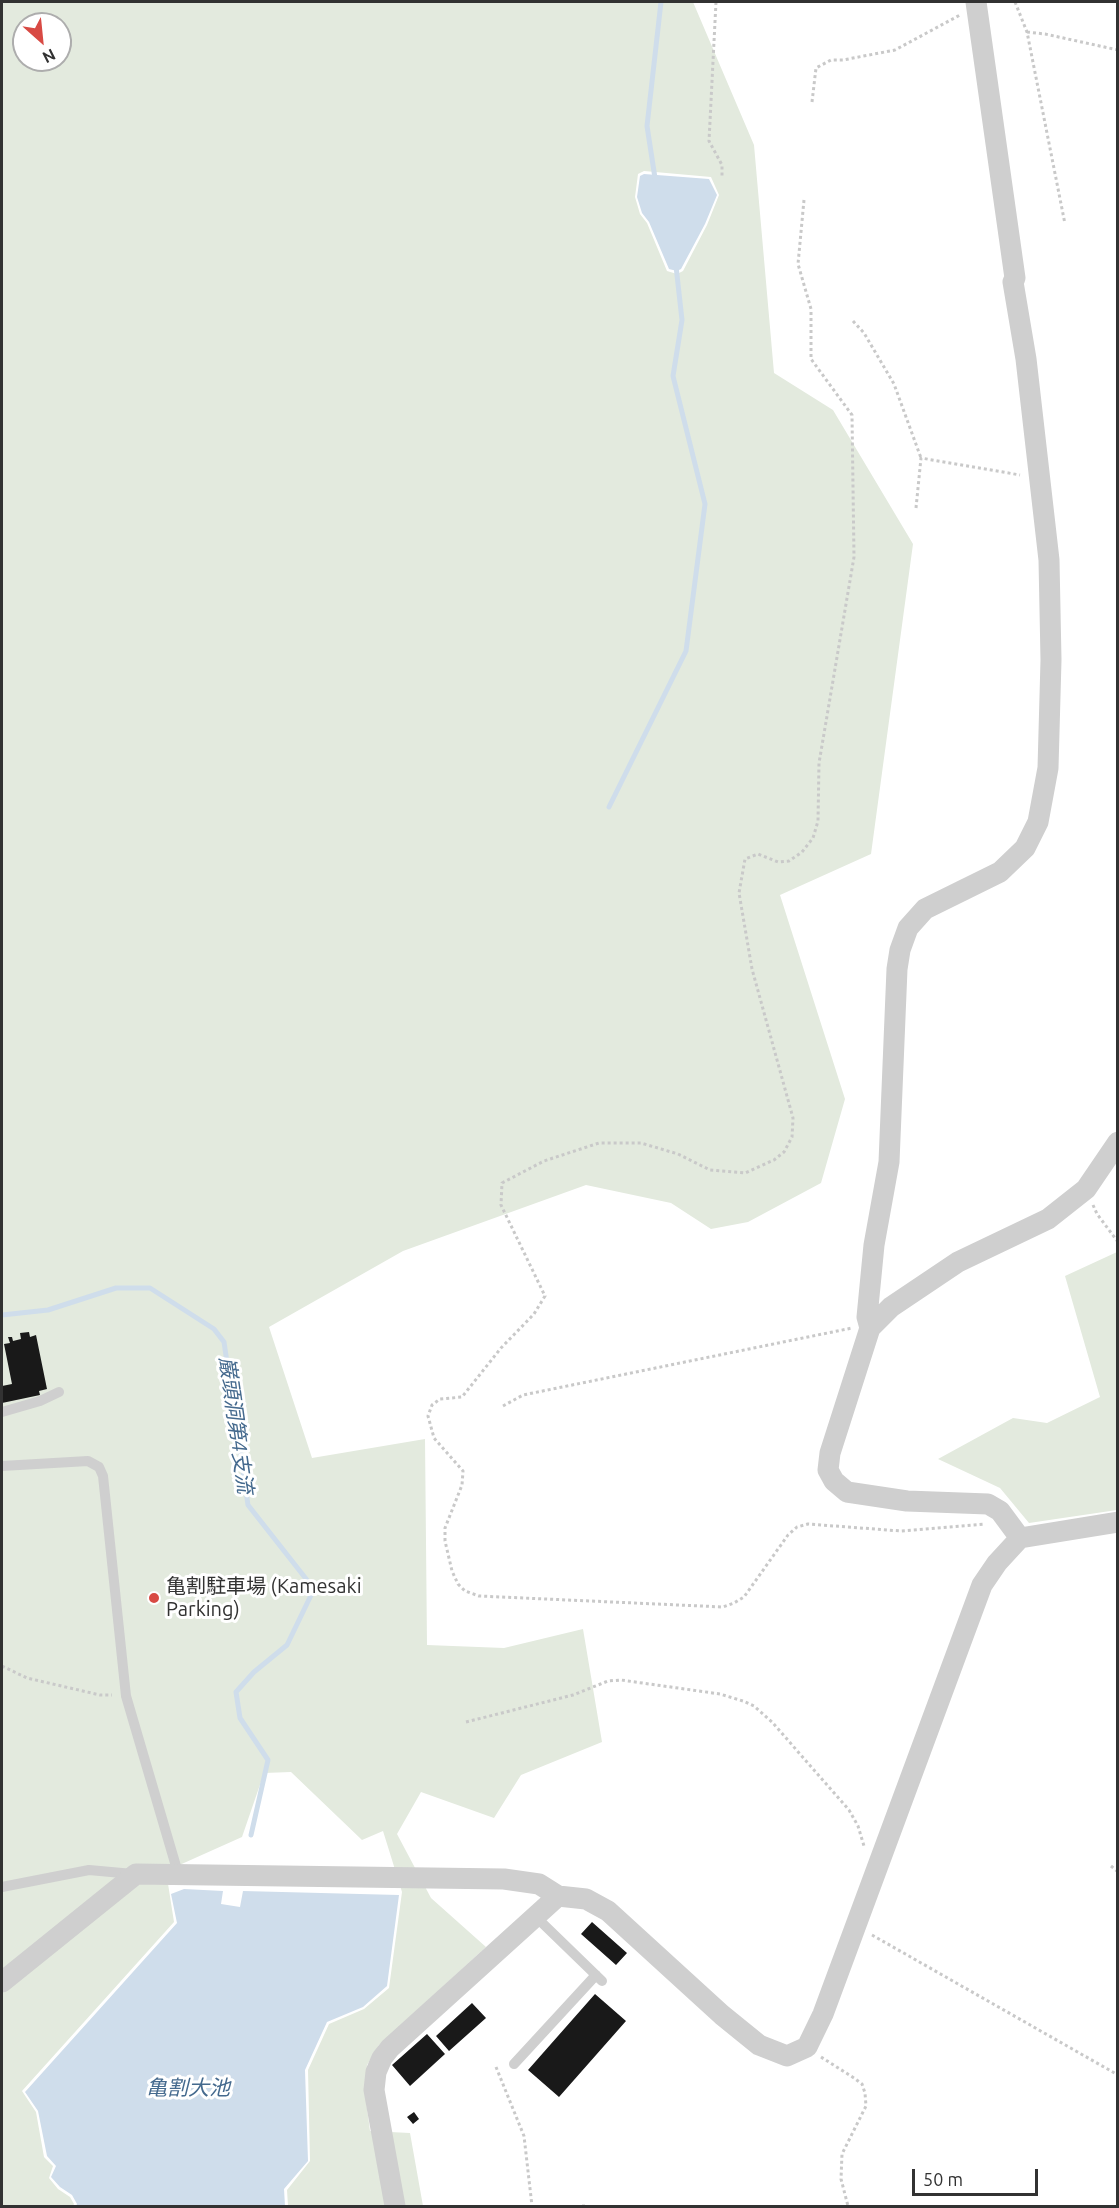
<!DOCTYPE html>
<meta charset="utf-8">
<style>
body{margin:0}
#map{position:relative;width:1119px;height:2208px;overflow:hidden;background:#fff;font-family:Ubuntu,sans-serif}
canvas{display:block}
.frame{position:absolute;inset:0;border:3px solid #323232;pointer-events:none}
.north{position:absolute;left:12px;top:12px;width:60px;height:60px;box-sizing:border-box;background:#fff;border:2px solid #adadad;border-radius:50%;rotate:153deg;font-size:16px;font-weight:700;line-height:24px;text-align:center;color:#323232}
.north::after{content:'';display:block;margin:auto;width:21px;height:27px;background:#d84a44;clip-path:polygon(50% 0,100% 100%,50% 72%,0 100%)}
.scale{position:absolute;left:912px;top:2169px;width:126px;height:27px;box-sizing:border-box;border:3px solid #323232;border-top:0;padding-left:8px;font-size:18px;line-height:21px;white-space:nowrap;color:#323232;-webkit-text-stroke:4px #fff;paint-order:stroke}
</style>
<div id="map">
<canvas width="1119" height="2208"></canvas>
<div class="frame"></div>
<div class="north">N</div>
<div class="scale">50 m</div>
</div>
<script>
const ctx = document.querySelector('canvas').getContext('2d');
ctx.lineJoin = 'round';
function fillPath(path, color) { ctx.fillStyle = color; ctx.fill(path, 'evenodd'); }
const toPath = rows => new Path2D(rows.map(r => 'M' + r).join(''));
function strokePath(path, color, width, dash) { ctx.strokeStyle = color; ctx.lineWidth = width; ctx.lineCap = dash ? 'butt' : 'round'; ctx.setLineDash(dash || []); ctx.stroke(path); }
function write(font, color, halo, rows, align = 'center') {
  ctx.font = font + ' Ubuntu,"Noto Sans JP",sans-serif'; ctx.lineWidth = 6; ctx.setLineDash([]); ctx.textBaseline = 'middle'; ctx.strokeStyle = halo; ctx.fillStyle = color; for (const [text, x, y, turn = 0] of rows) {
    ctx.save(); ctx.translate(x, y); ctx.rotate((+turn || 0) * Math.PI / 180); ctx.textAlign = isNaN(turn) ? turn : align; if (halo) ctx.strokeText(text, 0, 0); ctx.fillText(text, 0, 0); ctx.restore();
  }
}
const green = toPath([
 [2,2,693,2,754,145,774,373,833,410,913,544,871,854,780,895,845,1099,821,1183,748,1222,711,1229,671,1203,586,1185,403,1251,269,1327,312,1458,425,1439,427,1645,504,1648,583,1629,602,1742,521,1775,494,1818,421,1792,397,1834,431,1898,486,1947,379,2045,367,2065,365,2093,370,2131,410,2133,423,2206,288,2206,287,2190,310,2161,308,2070,329,2024,364,2009,389,1988,402,1892,383,1831,362,1840,291,1772,264,1773,242,1837,166,1871,174,1922,22,2091,36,2112,44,2157,53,2166,49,2178,58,2189,70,2197,74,2204,73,2206,2,2206],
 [24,24,60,24,60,60,24,60],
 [644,171,711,177,719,195,707,225,683,271,677,274,667,271,647,223,640,214,635,197,638,174],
 [1117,1252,1117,1510,1029,1523,1000,1488,938,1459,1013,1418,1047,1423,1100,1397,1065,1276]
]);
const water = toPath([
 [644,174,709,179,717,195,705,224,681,269,677,271,669,269,649,222,642,213,637,197,640,176],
 [184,1889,223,1891,221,1904,240,1907,243,1891,399,1895,387,1986,363,2007,327,2022,305,2070,308,2161,284,2189,285,2206,76,2206,77,2204,72,2195,60,2187,51,2177,56,2166,47,2156,38,2111,25,2092,177,1923,171,1894]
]);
const stream = toPath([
 [655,178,647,126,661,2],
 [609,807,686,651,705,504,673,376,682,320,676,266],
 [2,1315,48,1310,116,1288,150,1288,214,1329,224,1342,248,1505,314,1589,287,1645,254,1672,236,1692,240,1718,268,1760,251,1835]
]);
const building = toPath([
 [29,1332,30,1337,36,1335,47,1389,39,1391,40,1395,2,1403,2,1386,12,1384,4,1344,10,1343,8,1337,12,1337,13,1341,21,1339,20,1333],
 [592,1922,627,1953,616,1965,581,1934],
 [595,1994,626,2021,559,2097,528,2070],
 [472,2003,486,2018,449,2051,436,2036],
 [427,2034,445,2054,410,2086,392,2065],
 [414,2112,419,2119,413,2124,407,2117]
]);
const path = toPath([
 [716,2,709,141,722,165,722,176],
 [1015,2,1027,32,1065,224],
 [1027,32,1045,34,1118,50],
 [812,102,816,68,831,60,843,60,895,50,960,15],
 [804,200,798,264,811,309,811,359,852,415,854,557,819,763,818,821,813,838,802,852,789,861,778,862,758,854,745,859,739,893,752,969,793,1118,792,1137,784,1152,774,1160,745,1173,710,1170,678,1154,641,1143,599,1143,544,1161,502,1183,501,1205,545,1296,534,1314,501,1348,462,1397,440,1399,432,1405,428,1416,434,1438,463,1471,462,1485,445,1528,445,1541,452,1571,458,1584,465,1591,479,1596,723,1607,734,1603,744,1597,788,1535,797,1527,808,1524,901,1531,985,1524],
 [853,321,864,333,894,384,921,458],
 [916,508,921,458,1020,475],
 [1093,1205,1097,1214,1118,1242],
 [503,1406,523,1395,852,1328],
 [2,1666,27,1678,100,1695,112,1695],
 [466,1722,573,1695,608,1681,621,1680,720,1694,743,1701,754,1706,772,1722,849,1810,858,1826,864,1846],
 [1111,1866,1118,1872],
 [872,1935,1118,2075],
 [821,2057,854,2078,862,2084,865,2093,866,2106,842,2154,841,2179,848,2206],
 [496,2067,524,2136,532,2206],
 [582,2206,585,2206]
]);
const service = toPath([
 [2,1412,40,1401,59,1392],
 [2,1466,88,1461,99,1467,103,1476,126,1696,178,1873],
 [2,1887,89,1870,133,1874],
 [535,1916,602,1981],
 [514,2064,596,1975]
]);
const minor = toPath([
 [870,1328,867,1317,874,1245,889,1162,897,969,900,950,908,928,925,909,1000,872,1025,848,1038,822,1048,768,1051,660,1049,560,1026,359,1013,282,1015,278,976,2],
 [1020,1538,1000,1511,988,1504,907,1501,847,1492,834,1481,828,1470,830,1453,870,1328,891,1307,958,1262,1048,1219,1086,1189,1118,1142],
 [2,1982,136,1874,504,1879,539,1884,558,1896,586,1899,608,1911,722,2015,759,2045,787,2056,807,2047,823,2014,982,1585,997,1563,1020,1538,1118,1522],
 [395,2206,374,2090,376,2072,382,2058,390,2048,558,1896]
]);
const markers = [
 [154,1598,6,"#d84a44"]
];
const poiNames = [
 ["亀割駐車場 (Kamesaki",166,1586],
 ["Parking)",166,1609]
];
const waterNames = [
 ["巌頭洞第4支流",236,1425,82],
 ["亀割大池",188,2088]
];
fillPath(green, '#e3eade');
fillPath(water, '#cfddeb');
strokePath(stream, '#cfddeb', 5);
fillPath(building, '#191919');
strokePath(path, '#c9c9c9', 3, [3, 3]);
strokePath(service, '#cfcfcf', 10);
strokePath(minor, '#cfcfcf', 21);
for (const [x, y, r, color] of markers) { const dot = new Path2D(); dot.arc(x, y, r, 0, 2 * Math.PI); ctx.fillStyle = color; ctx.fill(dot); strokePath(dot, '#fff', 2); }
write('20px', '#323232', '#fff', poiNames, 'left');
write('italic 21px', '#456a8e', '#fff', waterNames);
</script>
